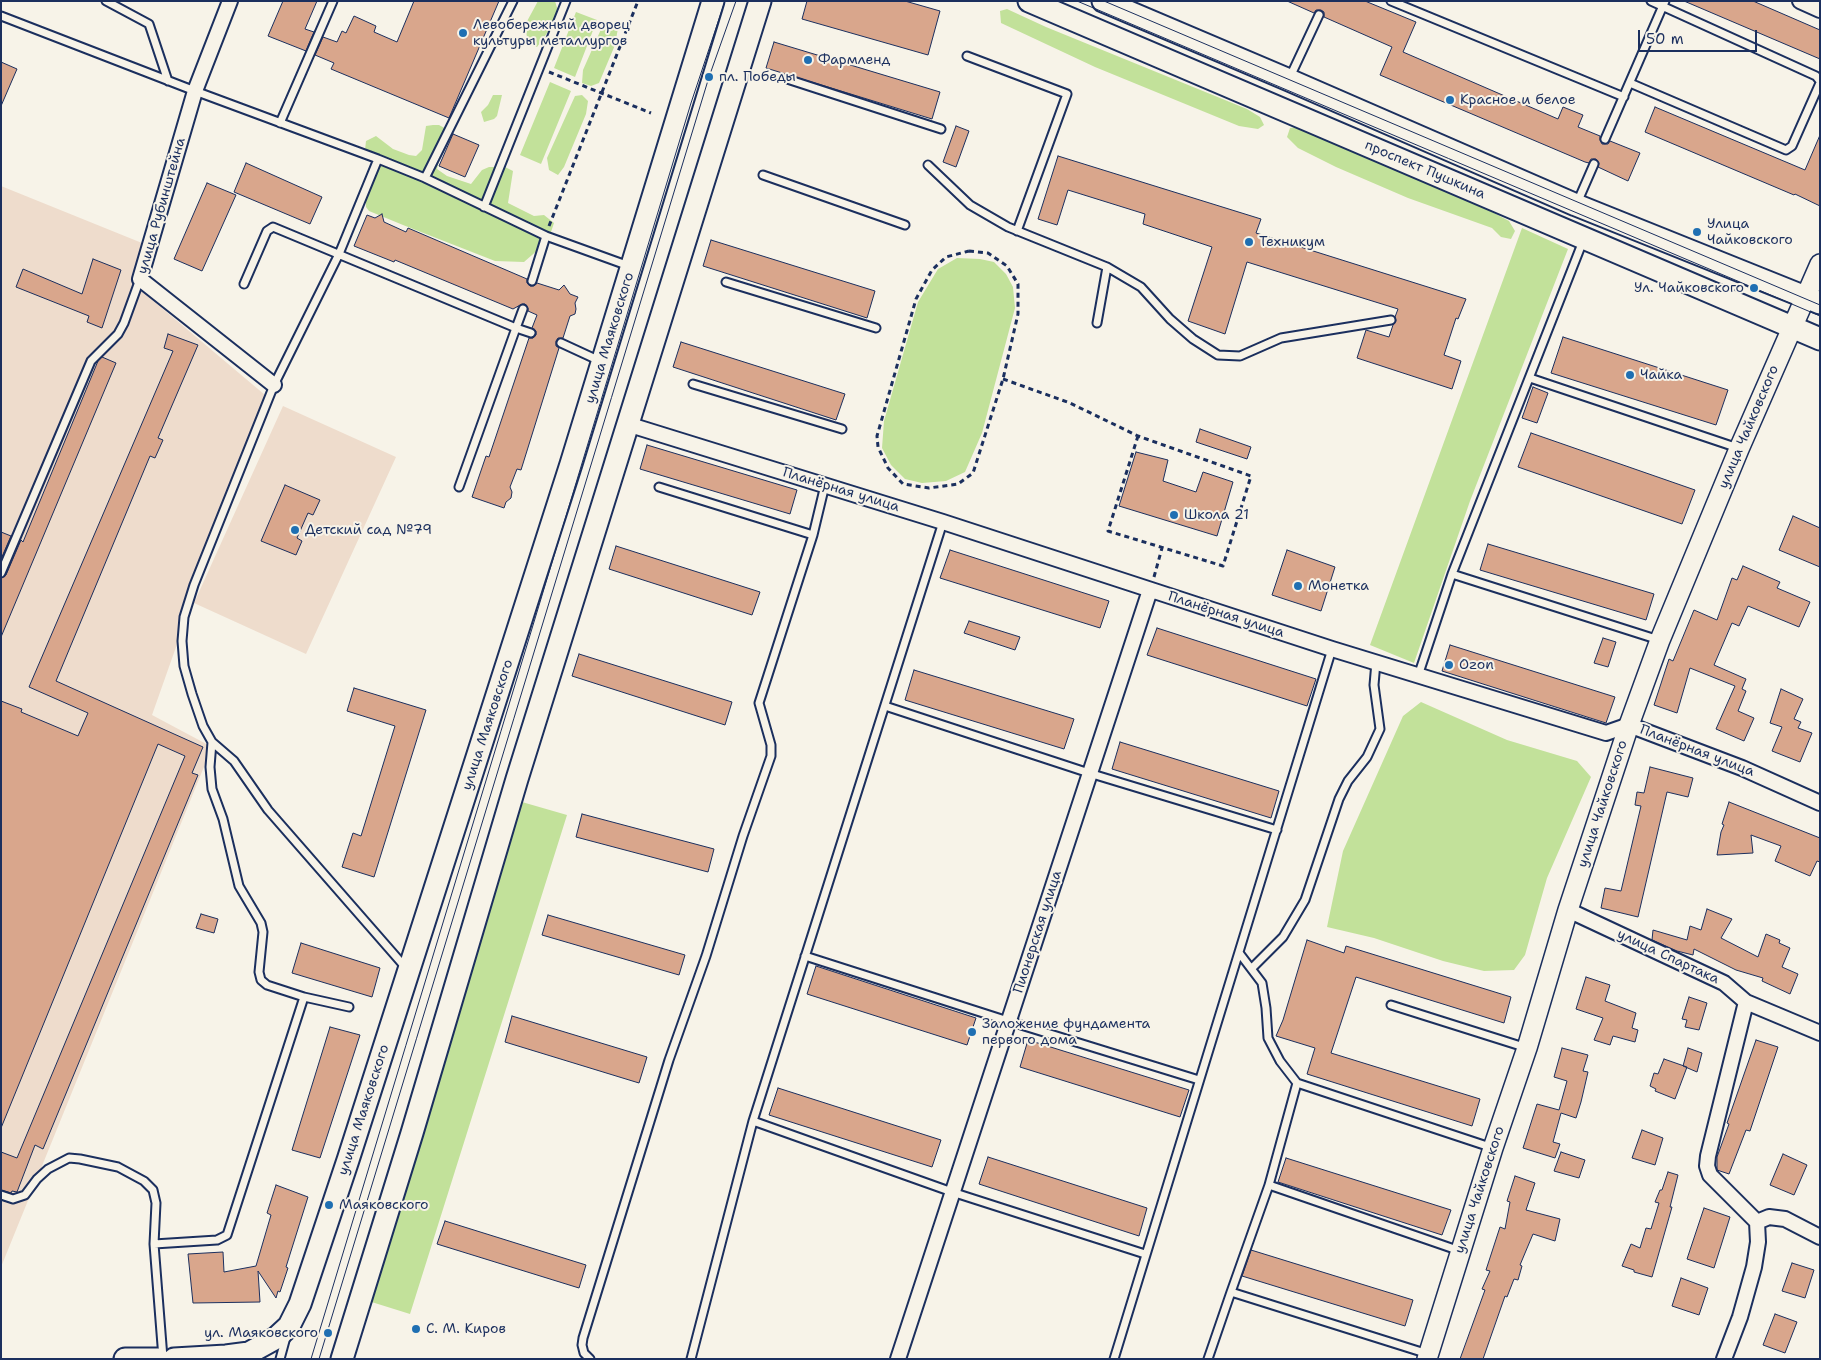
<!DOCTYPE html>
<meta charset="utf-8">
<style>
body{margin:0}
#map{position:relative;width:1821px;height:1360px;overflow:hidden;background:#f7f3e8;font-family:"Shantell Sans",sans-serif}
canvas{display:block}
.frame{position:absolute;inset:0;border:2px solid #1b2f5e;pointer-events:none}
.scale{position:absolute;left:1638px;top:30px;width:119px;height:22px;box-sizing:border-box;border:2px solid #1b2f5e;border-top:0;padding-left:6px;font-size:15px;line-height:18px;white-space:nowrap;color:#1b2f5e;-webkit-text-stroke:4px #f7f3e8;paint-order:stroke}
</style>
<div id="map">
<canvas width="1821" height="1360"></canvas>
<div class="frame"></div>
<div class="scale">50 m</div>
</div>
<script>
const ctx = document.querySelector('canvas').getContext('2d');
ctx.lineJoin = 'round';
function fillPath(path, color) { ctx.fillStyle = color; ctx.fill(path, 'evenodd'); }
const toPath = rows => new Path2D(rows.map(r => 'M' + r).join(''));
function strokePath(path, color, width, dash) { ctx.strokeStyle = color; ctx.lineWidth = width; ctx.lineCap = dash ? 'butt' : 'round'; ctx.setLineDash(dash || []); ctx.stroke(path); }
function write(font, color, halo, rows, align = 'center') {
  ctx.font = font + ' "Shantell Sans",sans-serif'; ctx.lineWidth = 4; ctx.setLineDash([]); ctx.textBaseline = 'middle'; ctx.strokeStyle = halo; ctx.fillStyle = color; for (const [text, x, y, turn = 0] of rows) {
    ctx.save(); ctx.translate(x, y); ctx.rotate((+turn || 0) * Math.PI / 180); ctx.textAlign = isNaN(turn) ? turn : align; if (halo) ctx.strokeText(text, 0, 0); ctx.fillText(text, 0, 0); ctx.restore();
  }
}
const built = toPath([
 [1,186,142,243,138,288,265,395,152,715,212,747,1,1267],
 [283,406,396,457,306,654,194,603]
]);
const green = toPath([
 [538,1,555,1,558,11,555,22,537,47,528,43,525,25],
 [1007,9,1046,27,1247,109,1260,117,1264,125,1258,129,1239,126,1095,67,1001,23,1000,11],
 [576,12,597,20,575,77,554,68],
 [607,22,615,23,618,28,615,45,599,83,591,86,582,83,583,70,602,27],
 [550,82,571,91,541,164,520,155],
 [493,95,502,95,497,116,494,119,484,122,481,112,488,105],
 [582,95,588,101,586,114,564,167,558,175,549,170,547,158,575,96],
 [433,125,439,125,450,131,440,155,437,169,447,176,471,184,482,170,489,167,505,167,513,171,508,203,534,216,544,215,554,223,548,241,524,262,495,261,403,225,369,211,366,207,366,200,377,172,365,150,366,141,376,136,393,149,409,155,416,156,422,150,426,126],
 [1297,127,1479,205,1509,221,1515,231,1511,239,1501,237,1492,228,1408,198,1336,167,1298,148,1287,137,1290,128],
 [1522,228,1568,249,1470,501,1414,663,1370,645],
 [957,258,980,259,994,262,1006,274,1013,287,1015,308,982,433,965,472,946,481,922,483,905,479,891,465,882,448,884,421,918,302,938,269],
 [1421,702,1507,740,1577,761,1591,777,1547,878,1525,955,1514,970,1484,971,1443,961,1374,938,1327,927,1343,851,1403,716],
 [522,802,567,815,410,1314,362,1299]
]);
const building = toPath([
 [283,1,317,1,305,29,314,32,306,51,268,36,283,1],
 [414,1,499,1,449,118,331,69,334,63,315,55,323,37,337,42,342,31,346,33,354,16,376,26,374,32,397,42,414,1],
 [807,1,905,1,940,11,928,55,802,19,807,1],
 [1287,1,1365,1,1416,22,1403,52,1558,119,1563,107,1583,115,1578,127,1600,136,1600,140,1602,144,1608,144,1610,141,1640,153,1628,181,1598,167,1599,163,1596,159,1591,159,1589,163,1585,162,1380,75,1392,47,1324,17,1324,12,1321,10,1316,10,1314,13,1287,1],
 [1684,1,1753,1,1820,30,1820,59,1684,1],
 [774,42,940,92,932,119,766,68,774,42],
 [1,62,17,69,1,106,1,62],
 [1655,107,1805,170,1820,135,1820,206,1795,194,1794,195,1645,132,1655,107],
 [956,126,969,131,956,167,943,162,956,126],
 [453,134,479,145,465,177,439,166,453,134],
 [1058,156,1261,219,1256,233,1466,299,1458,319,1456,318,1444,355,1461,361,1452,389,1357,358,1366,330,1389,337,1393,325,1396,321,1395,317,1398,309,1247,262,1225,334,1188,321,1212,247,1143,224,1145,214,1068,190,1057,225,1038,219,1058,156],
 [246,163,322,197,310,224,234,192,246,163],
 [207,183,236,195,202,271,174,259,207,183],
 [382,214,384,222,406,232,408,228,527,279,527,283,530,286,534,286,537,283,559,290,564,285,570,294,578,297,575,303,576,309,575,314,570,316,563,338,558,338,556,341,556,346,559,348,521,470,517,469,510,487,512,492,511,498,506,502,504,508,472,497,486,456,489,457,529,338,533,338,536,335,536,331,532,328,537,315,528,311,528,308,525,304,522,304,513,309,395,260,394,262,354,246,367,215,375,218,382,214],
 [711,240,875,291,867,318,703,266,711,240],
 [93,259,121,270,102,328,87,322,89,316,16,287,23,269,82,294,93,259],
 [168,334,198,345,158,438,163,440,155,458,150,456,56,681,203,747,192,773,198,775,43,1149,35,1145,17,1192,12,1191,11,1193,1,1190,1,1152,17,1158,185,756,158,744,1,1128,1,701,22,709,21,712,78,736,88,713,29,687,173,351,164,348,168,334],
 [1563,337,1728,390,1716,425,1551,373,1563,337],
 [681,342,845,394,836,420,673,367,681,342],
 [102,357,116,363,1,637,1,578,6,575,21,540,23,542,98,361,102,357],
 [1533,387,1548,393,1537,423,1522,418,1533,387],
 [1200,429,1251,447,1247,459,1196,442,1200,429],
 [1531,433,1695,490,1682,524,1518,467,1531,433],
 [647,445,797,490,790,514,640,469,647,445],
 [1136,452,1168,460,1163,481,1196,492,1203,472,1233,482,1217,536,1119,506,1136,452],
 [285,485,320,500,313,515,308,513,297,538,302,541,296,555,261,541,285,485],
 [1793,516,1820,528,1820,567,1779,550,1793,516],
 [1,532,11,536,1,559,1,532],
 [1488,544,1654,594,1646,620,1480,570,1488,544],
 [616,546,760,592,752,615,609,569,616,546],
 [950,550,1109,601,1100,628,940,578,950,550],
 [1287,550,1335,567,1321,611,1272,595,1287,550],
 [1743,566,1780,582,1777,588,1810,602,1799,627,1748,606,1739,626,1732,623,1714,665,1746,679,1742,689,1746,691,1738,711,1754,718,1744,741,1716,729,1735,686,1690,668,1677,713,1654,705,1669,659,1673,661,1694,610,1717,620,1732,578,1737,580,1743,566],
 [969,621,1020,637,1015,650,964,633,969,621],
 [1157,628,1316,679,1307,706,1147,655,1157,628],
 [1603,638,1616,642,1608,667,1594,663,1603,638],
 [1450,645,1615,697,1606,723,1442,671,1450,645],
 [579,654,732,702,725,725,572,676,579,654],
 [914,670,1074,719,1064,749,905,700,914,670],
 [354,688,426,710,374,877,342,867,353,833,361,836,395,726,347,711,354,688],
 [1781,689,1803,699,1794,719,1801,722,1798,728,1812,733,1800,762,1772,751,1782,727,1770,723,1781,689],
 [1120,742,1279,791,1271,818,1112,769,1120,742],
 [1650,767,1693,778,1688,797,1667,792,1638,917,1601,908,1605,888,1621,891,1641,806,1635,805,1637,792,1644,793,1650,767],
 [1729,802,1820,838,1820,862,1817,861,1810,876,1775,861,1781,846,1751,835,1753,853,1717,855,1721,832,1724,825,1722,824,1729,802],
 [582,814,714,849,708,872,576,837,582,814],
 [1707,909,1732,919,1721,938,1758,957,1766,934,1780,940,1779,943,1790,948,1782,967,1798,974,1790,994,1762,981,1763,978,1736,970,1694,949,1693,955,1677,951,1652,940,1653,930,1687,940,1690,926,1701,930,1707,909],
 [201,914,218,919,214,933,196,928,201,914],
 [548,915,685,955,679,975,542,935,548,915],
 [1307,940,1344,953,1346,946,1511,997,1504,1023,1356,977,1331,1053,1480,1099,1472,1126,1307,1074,1315,1048,1276,1036,1283,1020,1307,940],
 [301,943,380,968,372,997,292,973,301,943],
 [816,966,976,1018,967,1045,807,994,816,966],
 [1586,977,1610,985,1605,1001,1636,1013,1632,1028,1638,1030,1635,1042,1613,1036,1610,1045,1594,1040,1603,1018,1576,1009,1586,977],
 [1689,997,1707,1003,1699,1030,1685,1027,1687,1020,1682,1019,1689,997],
 [512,1016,647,1057,639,1083,505,1042,512,1016],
 [330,1027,360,1035,320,1158,292,1150,330,1027],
 [1028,1040,1189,1090,1180,1117,1020,1067,1028,1040],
 [1756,1040,1778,1047,1750,1131,1746,1130,1729,1174,1717,1170,1717,1157,1729,1124,1727,1123,1756,1040],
 [1562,1048,1588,1055,1583,1071,1588,1072,1581,1102,1576,1118,1561,1113,1553,1142,1560,1144,1555,1158,1523,1148,1537,1104,1559,1110,1567,1081,1554,1077,1562,1048],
 [1688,1048,1702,1053,1697,1072,1683,1066,1688,1048],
 [1664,1059,1687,1067,1675,1099,1655,1091,1656,1089,1650,1086,1654,1073,1658,1074,1664,1059],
 [778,1088,941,1140,932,1167,769,1115,778,1088],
 [1642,1130,1663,1138,1655,1165,1632,1158,1642,1130],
 [1561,1152,1585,1160,1579,1178,1554,1171,1561,1152],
 [1783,1154,1807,1165,1794,1195,1770,1185,1783,1154],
 [988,1157,1147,1208,1139,1236,979,1184,988,1157],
 [1286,1158,1451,1210,1442,1235,1278,1182,1286,1158],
 [1668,1172,1678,1175,1670,1207,1672,1207,1652,1277,1634,1272,1634,1270,1622,1266,1631,1244,1640,1248,1646,1228,1651,1229,1659,1203,1655,1202,1660,1190,1662,1190,1668,1172],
 [1515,1176,1535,1183,1526,1210,1560,1219,1555,1241,1533,1234,1520,1265,1522,1266,1518,1280,1514,1279,1507,1297,1505,1296,1483,1359,1460,1359,1485,1290,1482,1289,1490,1271,1486,1270,1500,1227,1505,1229,1510,1202,1507,1201,1515,1176],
 [276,1185,308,1197,286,1267,288,1268,280,1292,278,1291,276,1298,258,1271,260,1302,193,1303,188,1254,223,1252,224,1272,256,1266,271,1215,267,1213,276,1185],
 [1704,1208,1730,1217,1714,1268,1687,1259,1704,1208],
 [445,1221,586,1265,579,1288,437,1244,445,1221],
 [1251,1250,1413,1300,1405,1326,1242,1276,1251,1250],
 [1792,1263,1814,1270,1805,1298,1782,1291,1792,1263],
 [1681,1278,1708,1288,1699,1315,1672,1306,1681,1278],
 [1775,1314,1797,1322,1785,1353,1763,1345,1775,1314]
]);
const path = toPath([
 [549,72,651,113],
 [549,226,638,1],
 [969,251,988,253,1007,266,1018,284,1018,314,1003,379,973,473,958,484,929,488,903,484,888,468,878,447,877,436,916,299,932,270,946,257,969,251],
 [1003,379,1070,403,1138,436,1251,476,1223,566,1108,531,1138,436],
 [1154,577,1162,548]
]);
const lane = toPath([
 [106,1,149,24,168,81],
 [1391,1,1624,97],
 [1651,1,1816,76,1820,81],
 [1,16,195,91,378,159,425,178,546,236,629,266],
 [967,56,1067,94,1017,231],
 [1290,77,1319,15],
 [787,79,941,129],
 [1630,83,1786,150,1792,146,1820,83],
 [280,123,333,1],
 [1605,139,1665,1],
 [378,159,339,254,274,385,194,585,184,617,182,641,184,666,192,694,203,726,212,742,234,761,268,810,406,968],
 [928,165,970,205,1008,227,1107,267,1141,287,1170,319,1193,339,1218,355,1240,356,1281,338,1391,320],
 [763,175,905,225],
 [425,178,513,1],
 [1577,203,1594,164],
 [484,207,566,1],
 [532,281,546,236],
 [726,282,876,328],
 [244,284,267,231,273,227,516,328,523,309],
 [1097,323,1107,267],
 [561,343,600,361],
 [1530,378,1738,448],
 [693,384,842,429],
 [459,487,516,328,531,333],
 [659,487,813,535,825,485],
 [1,573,91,361,118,334,124,323,140,279],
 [1452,574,1659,640],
 [1418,676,1452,574,1583,241],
 [885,706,1089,773,1277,830],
 [212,742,210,767,212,789,223,819,239,886,261,923,263,932,259,972,261,980,267,985,304,997,349,1007],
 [1240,954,1262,983,1266,1008,1268,1038,1280,1061,1297,1083,1493,1148],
 [805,956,1008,1021,1199,1080],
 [1252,968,1283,937,1305,900,1339,799,1348,781,1367,757,1380,729,1374,685,1376,662],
 [1391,1005,1527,1048],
 [753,1121,952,1192,1145,1254],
 [1269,1185,1297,1083],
 [1,1195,13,1199,25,1195,37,1179,48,1169,69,1158,80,1159,118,1167,144,1181,153,1190,156,1203,154,1244,163,1358],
 [154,1244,217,1240,227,1235,304,997],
 [1231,1292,1269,1185,1460,1251],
 [280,1359,286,1337],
 [590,1359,584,1353,582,1345,583,1338,669,1060,706,956,743,836,771,756,771,745,759,703,813,535],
 [691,1359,753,1121,943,522],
 [1114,1359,1332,649],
 [1208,1359,1231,1292,1428,1354]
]);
const street = toPath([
 [230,1,195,91,140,279,274,385],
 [1800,1,1820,10],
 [627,424,943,522,1332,649,1606,733,1629,725,1742,768,1820,803],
 [1568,910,1724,983,1746,1002,1820,1033],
 [1746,1002,1708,1156,1707,1166,1710,1175,1757,1222],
 [898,1359,1150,590],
 [1724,1359,1740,1317,1754,1267,1758,1242,1757,1222,1769,1217,1785,1219,1820,1237]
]);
const secondary = toPath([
 [1427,1359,1493,1148,1527,1048,1568,910,1629,725,1660,640,1739,449,1820,264]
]);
const primary = toPath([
 [1029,1,1820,339],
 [1103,1,1289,80,1576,205,1820,303],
 [125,1359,158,1359],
 [174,1359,226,1356,249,1353,276,1338,289,1326,300,1304,348,1160,571,464,713,1],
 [342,1359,412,1133,517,779,760,1]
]);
const tram = toPath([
 [1077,1,1820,316],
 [1104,1,1820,305],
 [311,1359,691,103,725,1],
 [319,1359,709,77,736,1]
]);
const markers = [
 [463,33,5,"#1f6fb2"],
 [808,60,5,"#1f6fb2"],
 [709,77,5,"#1f6fb2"],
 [1450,100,5,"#1f6fb2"],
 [1697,232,5,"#1f6fb2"],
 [1249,242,5,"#1f6fb2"],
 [1754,288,5,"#1f6fb2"],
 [1630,375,5,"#1f6fb2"],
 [1174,515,5,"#1f6fb2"],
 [295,530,5,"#1f6fb2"],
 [1298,586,5,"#1f6fb2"],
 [1449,665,5,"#1f6fb2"],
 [972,1032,5,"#1f6fb2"],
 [329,1205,5,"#1f6fb2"],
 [416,1329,5,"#1f6fb2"],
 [328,1333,5,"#1f6fb2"]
];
const poiNames = [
 ["Левобережный дворец",473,25],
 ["культуры металлургов",473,41],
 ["Фармленд",818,60],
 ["пл. Победы",719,77],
 ["Красное и белое",1460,100],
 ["Улица",1707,224],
 ["Чайковского",1707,240],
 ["Техникум",1259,242],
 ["Ул. Чайковского",1744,288,"right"],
 ["Чайка",1640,375],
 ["Школа 21",1184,515],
 ["Детский сад №79",305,530],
 ["Монетка",1308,586],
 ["Ozon",1459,665],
 ["Заложение фундамента",982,1024],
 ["первого дома",982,1040],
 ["Маяковского",339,1205],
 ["С. М. Киров",426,1329],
 ["ул. Маяковского",318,1333,"right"]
];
const streetNames = [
 ["проспект Пушкина",1425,170,23],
 ["улица Рубинштейна",162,206,-74],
 ["улица Маяковского",610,338,-73],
 ["улица Чайковского",1749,427,-67],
 ["Планёрная улица",841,490,17],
 ["Планёрная улица",1226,615,18],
 ["улица Маяковского",488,725,-72],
 ["Планёрная улица",1697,751,21],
 ["улица Чайковского",1603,804,-72],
 ["Пионерская улица",1038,932,-72],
 ["улица Спартака",1668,957,25],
 ["улица Маяковского",364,1110,-72],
 ["улица Чайковского",1480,1190,-72]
];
fillPath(built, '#eedccc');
fillPath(green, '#c2e19a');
fillPath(building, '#d9a68c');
strokePath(building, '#1b2f5e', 1);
strokePath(lane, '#1b2f5e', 11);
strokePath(street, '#1b2f5e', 18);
strokePath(secondary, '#1b2f5e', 22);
strokePath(primary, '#1b2f5e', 25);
strokePath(path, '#1b2f5e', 3, [5, 4]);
strokePath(lane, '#f7f3e8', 7);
strokePath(street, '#f7f3e8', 14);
strokePath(secondary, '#f7f3e8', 19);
strokePath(primary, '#f7f3e8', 21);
strokePath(tram, '#1b2f5e', 1);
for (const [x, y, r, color] of markers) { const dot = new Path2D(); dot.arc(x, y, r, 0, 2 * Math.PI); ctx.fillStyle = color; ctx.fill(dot); strokePath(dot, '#f7f3e8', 2); }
write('14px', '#1b2f5e', '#f7f3e8', poiNames, 'left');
write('14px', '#1b2f5e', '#f7f3e8', streetNames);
</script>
